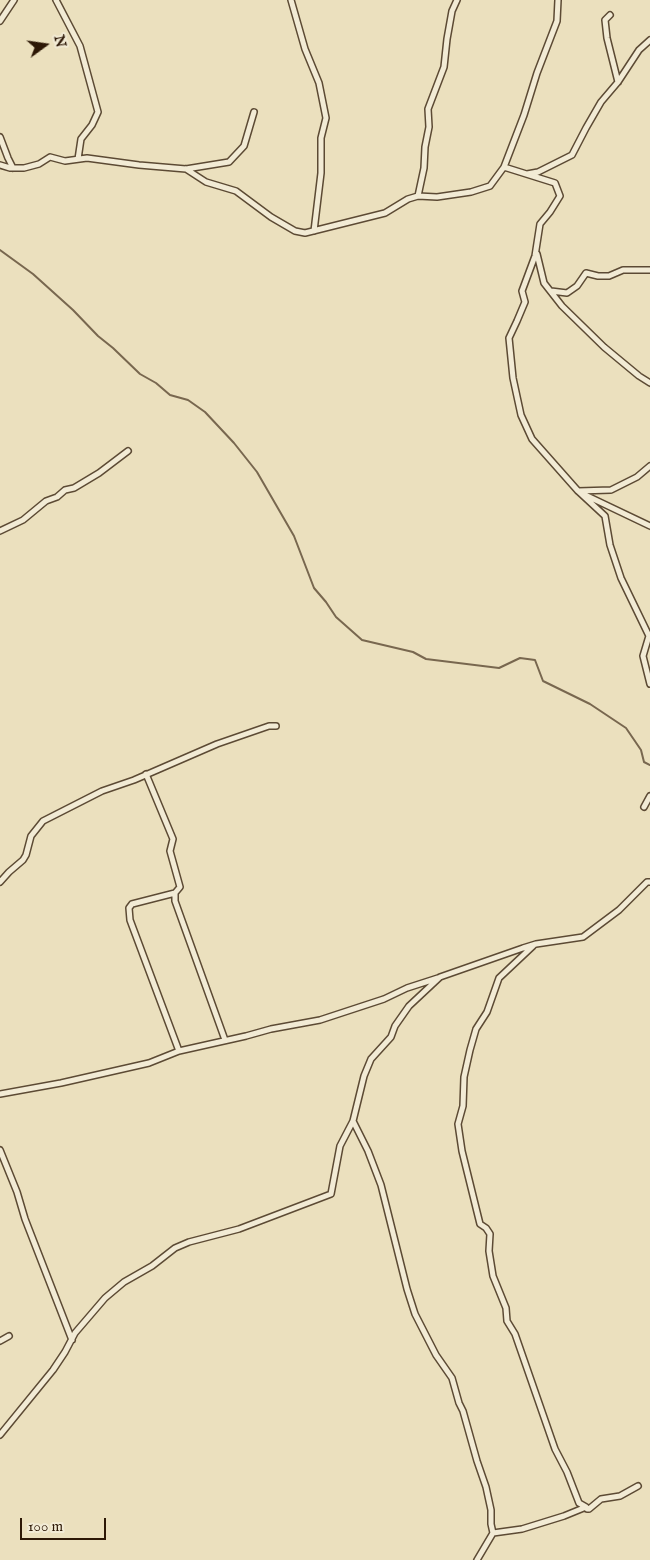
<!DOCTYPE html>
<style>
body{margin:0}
#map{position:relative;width:650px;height:1560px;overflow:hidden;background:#ebe0be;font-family:"IM FELL English",serif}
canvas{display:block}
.north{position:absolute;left:20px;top:20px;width:50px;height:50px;-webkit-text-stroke:4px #f2ebd5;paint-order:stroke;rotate:76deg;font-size:14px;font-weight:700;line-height:20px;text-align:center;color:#2d1806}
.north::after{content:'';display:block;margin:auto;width:18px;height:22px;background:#2d1806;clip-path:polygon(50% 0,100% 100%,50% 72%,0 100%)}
.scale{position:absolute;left:20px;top:1518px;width:86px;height:22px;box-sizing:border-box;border:2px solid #2d1806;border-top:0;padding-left:6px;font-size:15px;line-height:18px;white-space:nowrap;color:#2d1806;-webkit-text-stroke:4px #f2ebd5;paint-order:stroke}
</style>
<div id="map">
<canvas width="650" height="1560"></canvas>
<div class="north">N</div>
<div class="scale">100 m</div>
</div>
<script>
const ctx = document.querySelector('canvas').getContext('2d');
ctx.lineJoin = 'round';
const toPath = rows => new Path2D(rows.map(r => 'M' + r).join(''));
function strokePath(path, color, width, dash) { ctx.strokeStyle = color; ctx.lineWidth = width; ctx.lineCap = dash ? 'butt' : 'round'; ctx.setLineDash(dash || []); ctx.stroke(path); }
const stream = toPath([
 [0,250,33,274,73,310,98,336,113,348,140,374,156,383,170,395,188,400,205,412,234,443,257,472,294,536,314,588,326,602,336,617,362,640,413,652,426,659,499,668,520,658,535,660,543,681,590,704,626,728,641,750,644,762,650,765]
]);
const street = toPath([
 [56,0,80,46,98,112,92,125,81,139,78,159],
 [291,0,305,49,319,83,326,118,321,138,321,173,314,231],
 [610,15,605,20,607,38,618,82],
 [0,21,14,0],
 [0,137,8,158,13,168],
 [0,165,10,168,24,168,39,164,50,157,65,161,87,158,139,165,186,169,229,162,244,146,254,112],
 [504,167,555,183,560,196,550,212,540,224,535,256,522,291,525,302,517,321,509,338,513,378,521,415,532,439,578,491,605,516,610,545,621,578,649,636,643,656,650,684],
 [186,169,206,182,236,191,271,217,295,231,305,233,385,213,408,199,418,196,437,197,471,192,490,186,504,167,524,115,537,73,557,21,558,0],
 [527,174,538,172,572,155,586,128,601,102,618,82,639,50,650,40],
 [418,196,424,168,425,147,429,127,428,109,444,67,447,39,452,11,457,0],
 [537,254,544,283,562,306,604,347,639,376,650,383],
 [551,291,567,293,577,286,586,273,598,276,609,276,623,270,650,270],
 [578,491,611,490,637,477,650,466],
 [583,494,650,526],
 [0,531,23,520,46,501,57,497,65,490,74,488,99,473,128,451],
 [146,774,173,839,170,851,180,887,175,893,175,901,225,1040],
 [644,807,650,796],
 [0,882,9,872,23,860,26,855,31,836,43,821,102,791,134,780,217,744,269,726,276,726],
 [175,893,132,904,129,908,130,920,179,1051],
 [533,946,499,978,487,1012,476,1029,470,1050,464,1077,463,1106,458,1124,462,1151,480,1224,486,1228,490,1234,489,1251,493,1276,506,1308,507,1321,515,1334,555,1449,567,1472,579,1503,586,1507],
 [0,1094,61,1083,149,1063,179,1051,246,1036,271,1029,320,1020,384,999,407,988,438,978],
 [353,1121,368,1151,381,1185,407,1289,415,1314,436,1355,452,1378,459,1403,463,1411,477,1461,486,1487,491,1510,491,1524,493,1533],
 [0,1150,17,1192,25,1219,72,1340],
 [0,1341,9,1336],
 [0,1435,53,1370,65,1352,75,1333,105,1298,124,1282,152,1266,175,1248,189,1242,239,1229,331,1194,340,1146,353,1121,364,1076,371,1059,391,1037,395,1026,409,1006,440,977,523,948,536,944,583,937,619,910,647,882,650,882],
 [477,1560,493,1533,522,1529,564,1516,586,1507,587,1509,589,1509,601,1499,620,1496,638,1486]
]);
strokePath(stream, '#78674f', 2);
strokePath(street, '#5c4a34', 8);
strokePath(street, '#f2ebd5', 5);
</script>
